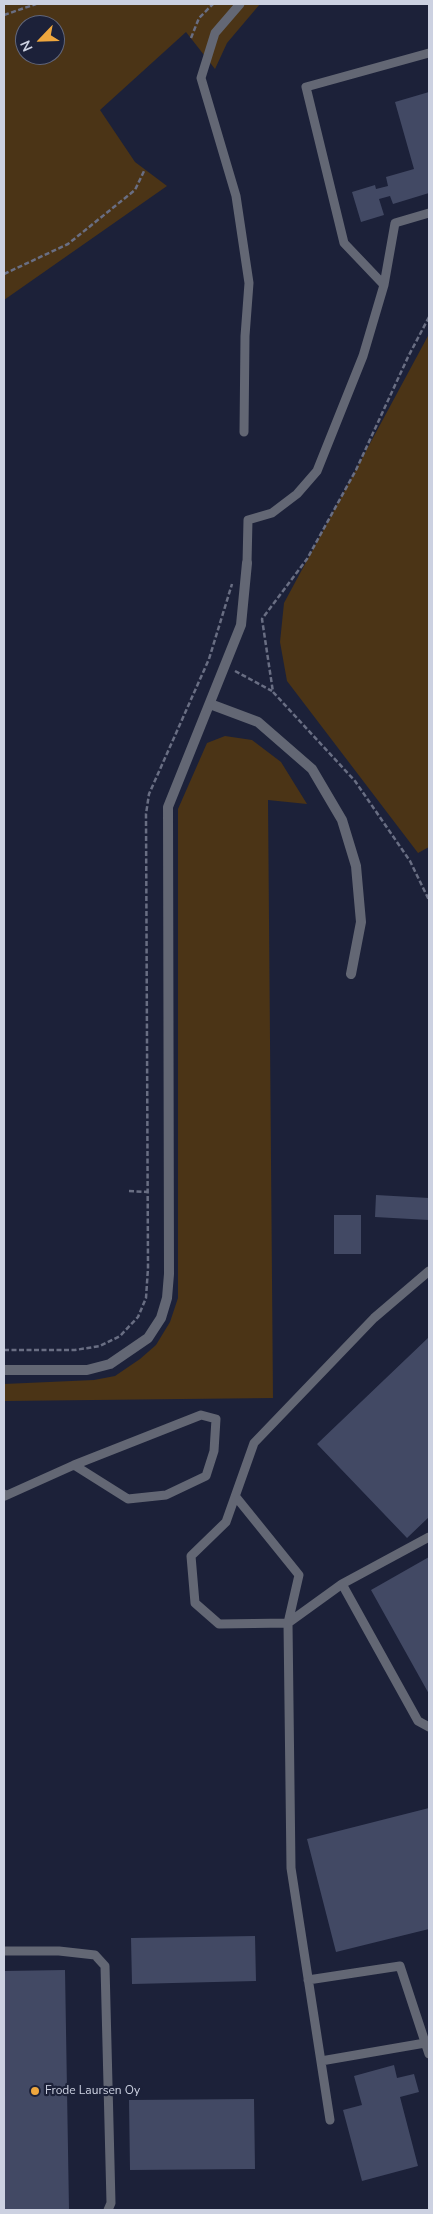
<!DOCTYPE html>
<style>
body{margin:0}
#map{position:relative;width:433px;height:2214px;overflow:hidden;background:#1c2139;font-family:"Nunito Sans",sans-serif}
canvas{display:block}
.frame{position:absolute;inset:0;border:5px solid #ccd1e1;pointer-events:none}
.north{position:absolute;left:15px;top:15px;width:50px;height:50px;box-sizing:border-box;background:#1c2139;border:1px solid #62677c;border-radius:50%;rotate:246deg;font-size:14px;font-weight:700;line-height:20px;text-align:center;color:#ccd1e1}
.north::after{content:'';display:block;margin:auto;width:18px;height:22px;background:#efa73e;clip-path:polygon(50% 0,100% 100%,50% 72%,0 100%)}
</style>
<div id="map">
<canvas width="433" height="2214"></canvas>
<div class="frame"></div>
<div class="north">N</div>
</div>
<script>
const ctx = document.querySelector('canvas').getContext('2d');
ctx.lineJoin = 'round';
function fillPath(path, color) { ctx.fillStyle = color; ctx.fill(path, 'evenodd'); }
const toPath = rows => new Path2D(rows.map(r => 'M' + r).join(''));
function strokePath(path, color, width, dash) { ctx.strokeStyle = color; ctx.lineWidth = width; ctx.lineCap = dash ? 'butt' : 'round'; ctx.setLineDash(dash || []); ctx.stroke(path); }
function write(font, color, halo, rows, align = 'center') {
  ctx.font = font + ' "Nunito Sans",sans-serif'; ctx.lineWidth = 4.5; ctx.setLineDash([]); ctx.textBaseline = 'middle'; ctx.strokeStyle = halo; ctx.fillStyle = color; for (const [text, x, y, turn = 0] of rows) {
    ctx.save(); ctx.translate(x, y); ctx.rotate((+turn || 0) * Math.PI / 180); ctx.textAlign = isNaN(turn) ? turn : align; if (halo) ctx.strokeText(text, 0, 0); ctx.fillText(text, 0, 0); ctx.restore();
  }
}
const green = toPath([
 [4,4,260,4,227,43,215,69,186,32,100,110,135,162,167,186,4,300],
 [25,25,55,25,55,55,25,55],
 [429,334,429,847,418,853,287,681,280,642,284,603],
 [225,736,252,740,281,762,307,804,268,800,273,1398,4,1401,4,1384,94,1380,115,1376,140,1359,156,1345,170,1322,178,1298,178,809,207,743]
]);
const building = toPath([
 [429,92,429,193,393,204,390,196,379,199,384,215,361,222,352,192,375,185,376,189,388,186,386,177,414,169,395,102],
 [376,1195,429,1198,429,1220,375,1217],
 [334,1215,361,1215,361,1254,334,1254],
 [429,1337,429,1517,407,1538,317,1444],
 [429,1557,429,1694,371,1590],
 [429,1808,429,1929,336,1952,307,1839],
 [255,1936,256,1981,132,1984,131,1938],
 [65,1970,69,2210,4,2210,4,1971],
 [394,2065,397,2078,414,2074,419,2092,400,2097,418,2166,362,2181,343,2110,362,2105,354,2076],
 [254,2099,255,2169,130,2170,129,2100]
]);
const path = toPath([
 [4,15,36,4],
 [191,38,199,18,213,4],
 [4,274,68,244,135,190,145,169],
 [429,317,408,357,356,470,307,559,262,619,273,692,355,781,410,861,429,900],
 [235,671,272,691],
 [129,1191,148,1192],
 [4,1350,75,1350,100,1346,120,1336,138,1317,146,1298,148,1268,146,814,149,794,209,659,232,584]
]);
const lane = toPath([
 [240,4,215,33,201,78,236,196,249,283,245,336,244,432],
 [384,285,344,243,306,87,429,53],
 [247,563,248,520,272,513,297,494,317,471,363,356,384,285,395,223,429,213],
 [429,1271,374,1318,254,1443,226,1522,191,1556,195,1603,219,1624,288,1623,342,1584,418,1721,429,1727],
 [4,1494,5,1496,74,1465,201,1415,216,1419,214,1451,206,1476,166,1495,128,1499,74,1465],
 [236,1497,299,1575,288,1623,291,1868,330,2120],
 [342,1584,429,1537],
 [4,1951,59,1951,95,1955,105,1966,111,2203,108,2210],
 [308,1980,400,1966,429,2054],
 [321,2061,425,2043]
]);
const street = toPath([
 [210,704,258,722,312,769,342,820,356,866,361,922,351,974],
 [4,1370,87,1370,110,1364,148,1338,161,1318,167,1298,169,1274,168,807,241,625,247,563]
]);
const markers = [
 [35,2091,5,"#efa73e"]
];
const poiNames = [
 ["Frode Laursen Oy",45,2091]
];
fillPath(green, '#4b3416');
fillPath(building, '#424964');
strokePath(path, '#696e83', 2.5, [5, 2.5]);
strokePath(lane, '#636774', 9);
strokePath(street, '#636774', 10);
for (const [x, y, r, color] of markers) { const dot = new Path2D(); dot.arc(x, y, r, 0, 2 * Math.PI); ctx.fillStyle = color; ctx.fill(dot); strokePath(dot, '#1c2139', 2); }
write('12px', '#ccd1e1', '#1c2139', poiNames, 'left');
</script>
